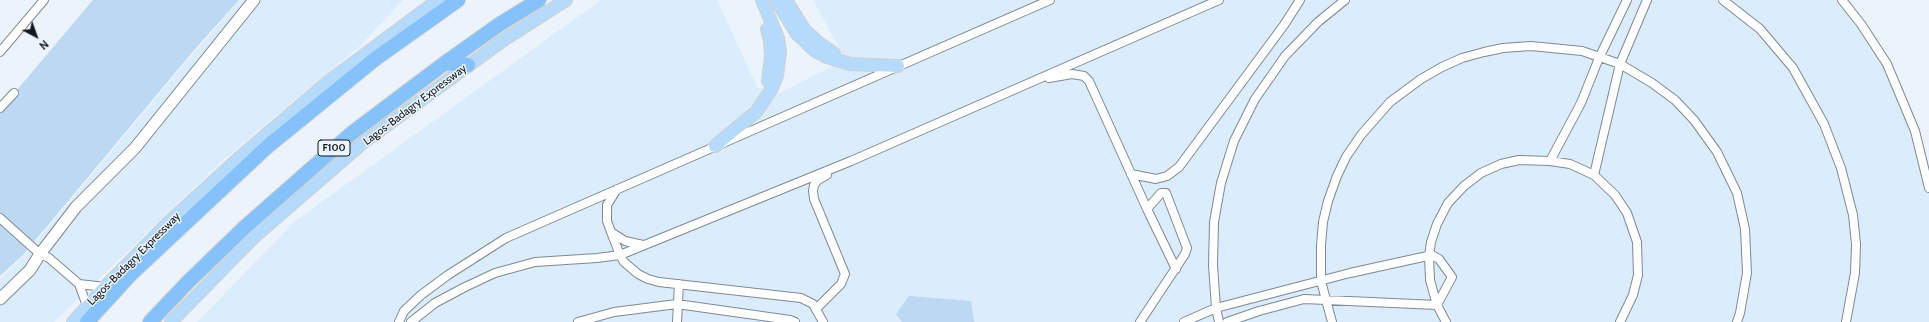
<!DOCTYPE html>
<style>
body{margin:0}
#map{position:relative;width:1929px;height:322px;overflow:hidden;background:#ebf4fd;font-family:Cabin,sans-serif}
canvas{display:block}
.north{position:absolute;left:16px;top:16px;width:40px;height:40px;-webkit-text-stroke:3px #ebf4fd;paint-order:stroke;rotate:139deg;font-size:11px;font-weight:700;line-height:16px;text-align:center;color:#13171b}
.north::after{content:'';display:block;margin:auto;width:14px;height:18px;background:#13171b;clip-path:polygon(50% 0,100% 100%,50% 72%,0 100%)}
</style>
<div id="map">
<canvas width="1929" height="322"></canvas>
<div class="north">N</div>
</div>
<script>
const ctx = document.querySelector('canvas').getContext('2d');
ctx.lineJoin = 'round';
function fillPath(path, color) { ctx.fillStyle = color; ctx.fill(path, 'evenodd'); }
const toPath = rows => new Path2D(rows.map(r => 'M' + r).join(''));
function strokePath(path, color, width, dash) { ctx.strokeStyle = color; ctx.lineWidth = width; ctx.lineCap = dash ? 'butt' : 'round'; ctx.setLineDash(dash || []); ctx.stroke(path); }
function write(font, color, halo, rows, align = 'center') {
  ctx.font = font + ' Cabin,sans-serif'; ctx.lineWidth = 3; ctx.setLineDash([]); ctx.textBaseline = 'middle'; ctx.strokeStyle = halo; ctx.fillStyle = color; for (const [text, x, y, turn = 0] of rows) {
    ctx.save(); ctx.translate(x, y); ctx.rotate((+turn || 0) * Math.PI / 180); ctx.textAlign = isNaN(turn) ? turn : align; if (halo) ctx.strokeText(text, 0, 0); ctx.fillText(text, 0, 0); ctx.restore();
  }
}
const built = toPath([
 [240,0,403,0,360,46,221,162,54,322,0,322,0,279,24,256,196,50],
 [601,0,717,0,757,87,778,94,827,69,843,55,813,0,1842,0,1896,80,1929,176,1929,322,197,322,294,222]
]);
const green = toPath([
 [93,0,239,0,195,49,23,255,0,276,0,110],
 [909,296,971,301,974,322,902,322,896,314]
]);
const street = toPath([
 [1723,0,1760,29,1793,68,1824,124,1841,168,1853,215,1856,244,1855,273,1846,322],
 [1842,0,1861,24,1887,64,1915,131,1929,188],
 [0,52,44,0],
 [1049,78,1072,74,1084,76,1089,81,1147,209,1176,269],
 [0,108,14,93],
 [1550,161,1581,103,1599,58,1627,0],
 [1131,174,1156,179,1167,176,1179,167,1284,25,1300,0],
 [1594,175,1620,64,1647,0],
 [617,189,607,205,607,221,611,232,625,241,643,245],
 [0,218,40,254,49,258,79,284,87,306],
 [611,232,620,255,624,262,638,274,648,279,659,282,801,298,813,304,823,322],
 [79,284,105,287],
 [817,308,841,284,845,274,814,199,813,191,814,185,818,180,827,175],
 [399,322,404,311,421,295,448,275,506,238,1050,0],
 [411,322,435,303,465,287,495,273,535,262,597,258,620,255,851,161,1219,0],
 [578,322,614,312,677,304,790,320,795,322],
 [677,322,679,284],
 [1140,322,1185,254,1187,248,1166,193,1161,193,1147,209],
 [1184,322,1216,308,1350,273,1432,255,1439,259,1452,277,1437,305,1304,299,1259,311,1227,322],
 [1219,322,1216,308,1213,265,1214,222,1221,183,1234,141,1255,99,1285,56,1318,22,1345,0],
 [1332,322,1321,281,1321,245,1323,222,1328,201,1337,176,1346,157,1361,135,1390,102,1421,79,1442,67,1462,58,1484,52,1503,48,1531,46,1582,51,1620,64,1652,83,1675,100,1694,120,1717,152,1737,193,1745,229,1747,273,1740,313,1737,322],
 [1446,322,1437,305,1430,280,1429,256,1431,242,1437,224,1448,203,1464,186,1481,173,1501,164,1519,160,1550,161,1570,164,1594,175,1615,195,1627,213,1637,242,1638,275,1633,295,1620,322]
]);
const secondary = toPath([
 [0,299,30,270,40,254,76,207,135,148,254,0]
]);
const primary = toPath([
 [776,0,797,34,815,51,824,56,850,64,898,66],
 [786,0,804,29,819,43,834,53],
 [767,29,770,41,771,56,768,81],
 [715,146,756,112,771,90,777,76,780,53,778,38,762,0],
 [73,322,105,287,168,223,240,157,329,81,438,0],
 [171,322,253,238,364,142,502,41,566,0]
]);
const highway = toPath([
 [445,63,468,65],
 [87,322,130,275,268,146,375,59,458,0],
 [150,322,189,281,245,227,352,133,445,63,500,24,539,0]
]);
const shields = [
 [334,148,32]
];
const shieldNames = [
 ["F100",334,148]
];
const streetNames = [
 ["Lagos-Badagry Expressway",415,105,-37],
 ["Lagos-Badagry Expressway",134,259,-45]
];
fillPath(built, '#dbecfd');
fillPath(green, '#bcd8f3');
strokePath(street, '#7f8993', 10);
strokePath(secondary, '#7f8993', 13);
strokePath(primary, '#d0d1d1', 14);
strokePath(highway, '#d0d1d1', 16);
strokePath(street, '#fff', 8);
strokePath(secondary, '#fff', 11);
strokePath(primary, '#b6dafc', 12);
strokePath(highway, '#85c1fa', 14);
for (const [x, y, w] of shields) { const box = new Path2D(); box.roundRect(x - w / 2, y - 8, w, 16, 3); ctx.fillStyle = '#ebf4fd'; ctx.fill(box); strokePath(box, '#13171b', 1); }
write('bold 10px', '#13171b', null, shieldNames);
write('11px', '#13171b', '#ebf4fd', streetNames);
</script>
